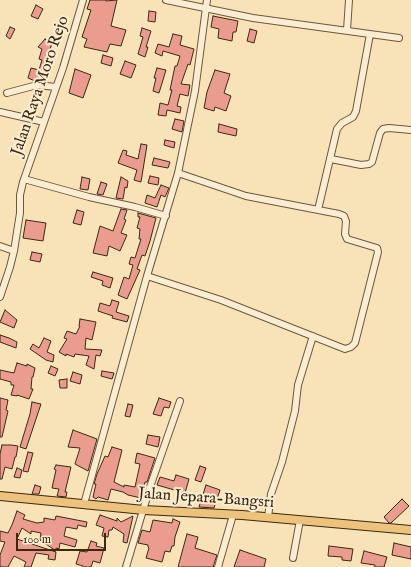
<!DOCTYPE html>
<style>
body{margin:0}
#map{position:relative;width:411px;height:567px;overflow:hidden;background:#f8e3b9;font-family:"IM FELL English",serif}
canvas{display:block}
.scale{position:absolute;left:16px;top:533px;width:90px;height:18px;box-sizing:border-box;border:2px solid #3d2813;border-top:0;padding-left:5px;font-size:12px;line-height:14px;white-space:nowrap;color:#3d2813;-webkit-text-stroke:3px #faedd2;paint-order:stroke}
</style>
<div id="map">
<canvas width="411" height="567"></canvas>
<div class="scale">100 m</div>
</div>
<script>
const ctx = document.querySelector('canvas').getContext('2d');
ctx.lineJoin = 'round';
function fillPath(path, color) { ctx.fillStyle = color; ctx.fill(path, 'evenodd'); }
const toPath = rows => new Path2D(rows.map(r => 'M' + r).join(''));
function strokePath(path, color, width, dash) { ctx.strokeStyle = color; ctx.lineWidth = width; ctx.lineCap = dash ? 'butt' : 'round'; ctx.setLineDash(dash || []); ctx.stroke(path); }
function write(font, color, halo, rows, align = 'center') {
  ctx.font = font + ' "IM FELL English",serif'; ctx.lineWidth = 4; ctx.setLineDash([]); ctx.textBaseline = 'middle'; ctx.strokeStyle = halo; ctx.fillStyle = color; for (const [text, x, y, turn = 0] of rows) {
    ctx.save(); ctx.translate(x, y); ctx.rotate((+turn || 0) * Math.PI / 180); ctx.textAlign = isNaN(turn) ? turn : align; if (halo) ctx.strokeText(text, 0, 0); ctx.fillText(text, 0, 0); ctx.restore();
  }
}
const building = toPath([
 [90,0,106,0,106,1,117,0,111,26,126,30,121,46,110,44,107,52,84,47,87,39,82,37,91,10,87,9,90,0],
 [36,5,43,9,38,19,31,16,36,5],
 [149,11,156,12,155,22,148,21,149,11],
 [213,16,238,21,236,32,233,32,232,41,218,38,219,29,211,27,213,16],
 [10,27,15,29,10,39,6,36,10,27],
 [142,28,151,31,146,47,148,47,145,57,138,54,143,37,140,36,142,28],
 [250,29,257,31,254,43,247,41,250,29],
 [173,34,182,36,180,45,194,49,190,65,188,64,181,84,190,85,188,96,180,94,177,106,181,107,180,113,167,110,166,116,158,115,160,103,168,105,172,90,170,90,175,66,177,66,180,56,163,51,162,56,155,53,158,44,169,47,173,34],
 [45,39,52,44,48,54,49,54,44,69,48,71,45,81,35,81,28,78,31,68,39,70,42,60,39,59,42,49,38,47,45,39],
 [103,55,113,58,111,66,101,63,103,55],
 [125,61,136,65,131,78,120,74,125,61],
 [157,68,166,70,159,93,153,91,156,78,154,78,157,68],
 [75,69,91,75,83,98,69,93,75,69],
 [215,70,230,74,224,93,231,96,226,111,215,107,214,111,204,108,207,92,215,70],
 [175,119,184,121,182,132,172,129,175,119],
 [219,124,237,129,236,136,218,132,219,124],
 [165,140,175,142,174,148,164,145,165,140],
 [141,144,147,145,141,182,134,180,137,170,118,163,123,150,127,151,126,155,138,159,141,144],
 [154,158,170,162,168,168,152,165,154,158],
 [150,176,159,178,158,185,148,183,150,176],
 [82,177,90,179,88,190,80,189,82,177],
 [121,177,128,181,127,188,125,187,123,199,116,198,121,177],
 [101,182,107,184,103,195,97,194,101,182],
 [161,185,169,188,165,197,161,195,157,207,145,203,147,195,155,198,161,185],
 [121,209,127,210,124,219,126,220,121,233,127,235,120,251,109,246,107,256,93,253,100,226,113,231,121,209],
 [77,210,84,212,81,225,73,223,77,210],
 [138,213,156,218,150,241,145,256,142,255,137,269,140,270,127,299,118,295,124,277,129,279,133,265,129,264,131,257,135,258,141,239,139,239,140,229,137,228,140,217,138,217,138,213],
 [26,220,46,223,43,241,23,238,26,220],
 [32,252,42,254,40,262,30,260,32,252],
 [93,272,113,278,110,288,102,285,103,281,91,277,93,272],
 [112,300,119,302,116,312,129,316,127,322,112,318,113,316,98,311,100,303,110,306,112,300],
 [5,310,17,320,14,328,0,322,5,310],
 [80,319,96,322,92,340,86,338,85,349,102,350,100,356,96,355,94,369,86,365,89,356,75,354,74,357,66,354,66,356,59,352,67,339,64,338,67,331,76,334,80,326,79,326,80,319],
 [0,335,9,338,17,342,16,348,0,342,0,335],
 [44,338,51,341,47,352,54,355,53,362,46,360,30,349,33,344,39,348,44,338],
 [17,363,27,366,27,364,35,368,33,377,32,377,31,389,33,389,29,399,17,395,17,396,11,395,14,385,11,385,11,382,0,379,0,370,14,373,17,363],
 [51,366,58,369,55,376,48,373,51,366],
 [102,371,114,373,112,379,101,376,102,371],
 [73,372,82,375,80,384,70,381,73,372],
 [67,379,67,388,60,388,59,380,67,379],
 [0,398,8,400,6,410,8,411,2,437,0,437,0,398],
 [159,398,171,402,169,408,164,407,161,416,153,414,159,398],
 [32,402,41,404,26,449,20,447,30,414,32,402],
 [128,404,133,405,130,417,125,416,128,404],
 [73,430,97,439,88,471,75,464,80,448,68,447,73,430],
 [148,435,160,437,158,447,146,444,148,435],
 [2,445,11,445,18,446,16,457,15,457,12,469,5,467,2,479,0,479,0,454,2,445],
 [112,447,122,450,114,482,124,487,124,485,135,487,140,464,135,463,137,453,155,458,147,482,145,482,141,498,128,495,123,492,111,489,108,500,98,497,96,499,93,497,96,484,94,484,97,474,105,456,108,457,112,447],
 [28,452,33,453,28,472,23,471,28,452],
 [56,465,71,467,65,492,67,492,66,497,57,496,59,489,52,488,56,470,54,469,56,465],
 [200,466,206,468,201,482,195,480,200,466],
 [17,468,22,470,20,478,14,477,17,468],
 [176,475,189,479,185,493,157,485,160,477,174,481,176,475],
 [35,485,41,487,39,494,32,494,35,485],
 [206,485,220,490,214,508,199,507,206,485],
 [402,499,409,506,391,523,389,523,384,517,402,499],
 [17,511,25,515,23,519,37,523,44,522,44,518,55,520,56,516,87,522,86,527,78,525,77,529,66,527,64,536,77,540,75,547,60,543,59,549,56,548,56,551,40,540,41,533,31,531,31,534,22,528,17,539,56,552,55,560,48,559,49,555,36,553,31,567,24,567,26,562,14,556,8,567,0,567,0,555,5,542,0,541,0,531,8,533,12,525,17,511],
 [100,515,117,521,117,518,121,522,133,516,127,543,123,542,124,534,113,527,112,530,109,530,108,537,102,536,104,528,96,525,100,515],
 [173,519,180,522,175,537,174,546,172,546,170,552,165,551,162,562,146,558,149,548,148,547,148,545,138,543,142,530,150,532,153,520,172,523,173,519],
 [187,534,198,537,195,548,217,555,213,567,178,567,187,534],
 [91,541,97,543,96,546,104,548,100,563,93,561,91,567,83,567,83,566,76,564,80,551,87,552,91,541],
 [394,543,411,547,411,559,392,555,394,543],
 [329,546,353,549,351,561,342,560,342,557,328,556,329,546],
 [240,550,266,559,264,567,234,567,240,550],
 [364,551,387,557,384,567,375,567,375,565,361,563,364,551]
]);
const minor = toPath([
 [166,0,253,18,399,38],
 [347,30,349,0],
 [7,93,37,85,56,87],
 [0,112,44,122],
 [331,159,361,165,369,164,372,162,380,133,383,129,389,128,411,130],
 [24,179,89,197,135,207,166,216],
 [318,210,337,129,342,123,353,117,356,111,370,34],
 [0,246,14,251],
 [147,276,221,300,345,349,351,347,355,343,378,252,377,248,347,239,345,234,346,221,344,216,339,214,246,196,178,173],
 [0,297,10,267,14,251,20,213,20,195,23,182,63,68,83,0],
 [84,504,147,276,178,173,195,91,207,0],
 [268,517,271,494,282,462,295,411,298,385,313,336],
 [293,558,300,520],
 [126,567,150,487,180,401],
 [218,567,233,515]
]);
const major = toPath([
 [0,496,144,510,242,515,411,530]
]);
const streetNames = [
 ["Jalan Raya Moro Rejo",41,86,-71],
 ["Jalan Jepara-Bangsri",206,499,4]
];
fillPath(building, '#ea9d8e');
strokePath(building, '#3d2813', 1);
strokePath(minor, '#6c573c', 8);
strokePath(major, '#3d2813', 10);
strokePath(minor, '#faedd2', 6);
strokePath(major, '#ecc27c', 8);
write('16px', '#3d2813', '#faedd2', streetNames);
</script>
